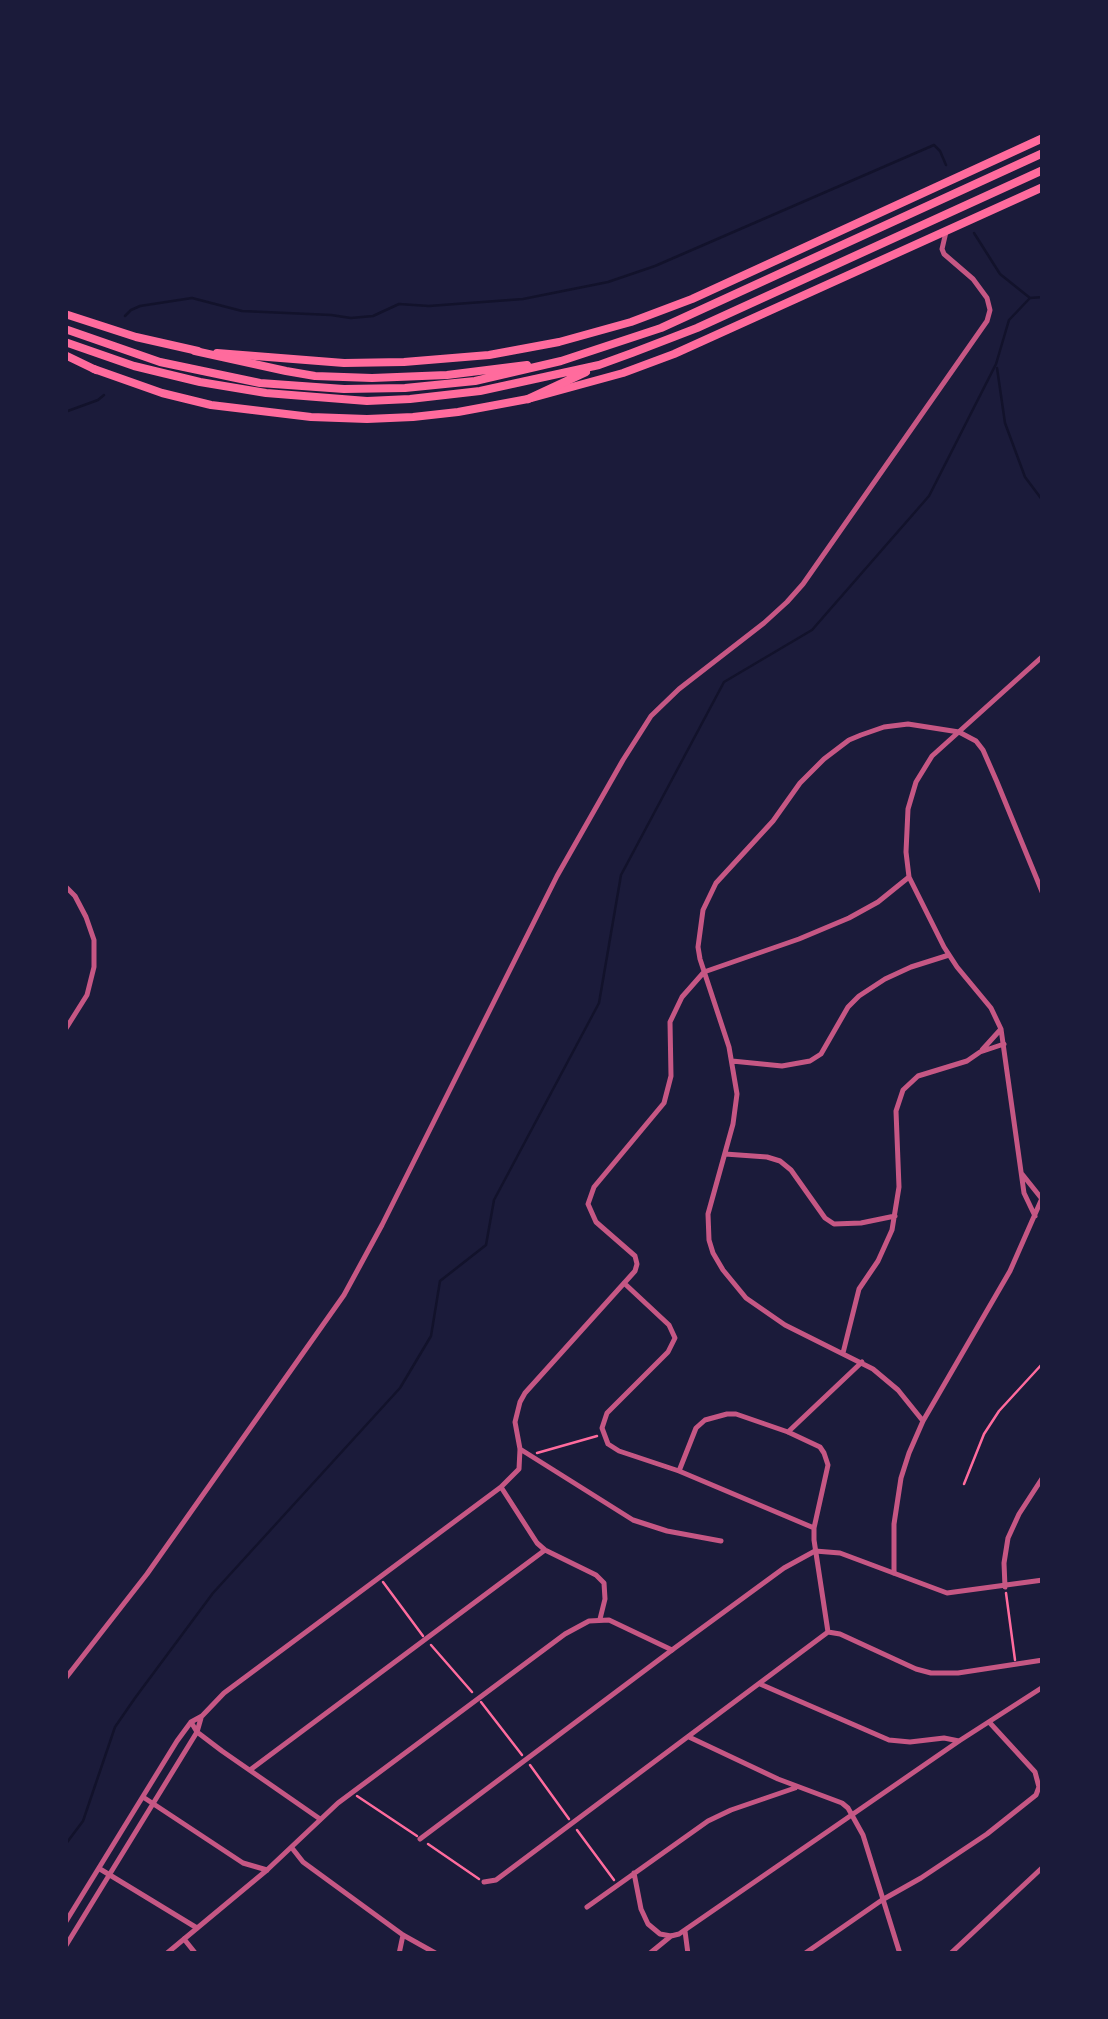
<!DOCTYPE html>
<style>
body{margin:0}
#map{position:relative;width:1108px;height:2019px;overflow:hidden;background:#1b1b3a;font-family:"Space Grotesk",sans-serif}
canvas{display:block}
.frame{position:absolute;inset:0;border:68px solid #1b1b3a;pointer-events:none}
</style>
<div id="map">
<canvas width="1108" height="2019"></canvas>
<div class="frame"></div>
</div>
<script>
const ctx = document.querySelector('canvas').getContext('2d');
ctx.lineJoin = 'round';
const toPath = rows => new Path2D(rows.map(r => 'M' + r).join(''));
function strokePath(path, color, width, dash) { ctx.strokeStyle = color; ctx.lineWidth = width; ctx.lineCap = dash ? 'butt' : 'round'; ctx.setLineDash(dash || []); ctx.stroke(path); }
const stream = toPath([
 [974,233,1000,274,1030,298],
 [125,316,131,310,140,306,192,298,242,311,331,315,351,318,373,316,399,304,429,306,523,299,608,282,655,266,934,145,940,151,946,165],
 [997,368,1005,423,1025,477,1043,501],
 [65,412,98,400,104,395],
 [65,1845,83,1821,115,1727,135,1698,213,1593,400,1388,431,1336,440,1281,486,1245,494,1200,599,1003,621,875,724,682,812,630,929,496,996,364,1009,320,1030,298,1043,297]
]);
const path = toPath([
 [537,1453,597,1436],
 [964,1484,984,1434,999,1411,1043,1363],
 [383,1582,423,1636],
 [1006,1593,1015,1660],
 [431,1645,472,1692],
 [481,1702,522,1755],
 [530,1765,569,1819],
 [357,1796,417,1836],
 [577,1830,614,1880],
 [428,1844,479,1879]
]);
const minor = toPath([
 [65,886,75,896,86,917,94,940,94,967,87,995,65,1030],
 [982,1050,1001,1029],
 [732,1061,782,1066,810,1061,821,1054,848,1007,859,996,885,979,911,967,949,955],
 [725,1154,767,1157,780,1161,791,1170,825,1218,834,1224,861,1223,895,1216],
 [1022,1174,1042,1199],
 [1035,1216,1024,1193,1001,1029,991,1008,957,967,944,947,909,877,906,852,908,809,916,782,932,756,1043,656],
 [624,1283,669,1325,675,1338,668,1352,607,1413,602,1428,608,1444,619,1451,679,1471,814,1528],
 [843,1353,859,1289,878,1261,892,1230,899,1187,896,1111,903,1090,918,1076,967,1061,980,1052,1004,1044],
 [923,1421,898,1390,873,1369,785,1325,746,1298,723,1270,713,1253,709,1240,708,1214,733,1124,737,1094,729,1047,700,959,698,947,703,910,716,883,773,821,800,783,824,759,849,740,861,735,884,727,908,724,959,732,976,741,983,750,997,782,1043,894],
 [788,1432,862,1362],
 [520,1449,633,1520,667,1531,721,1541],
 [679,1471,696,1428,705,1420,727,1414,736,1414,788,1432,820,1447,824,1453,828,1465,814,1528,814,1540,828,1632],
 [501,1487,537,1543,545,1550,596,1575,604,1583,605,1599,600,1619],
 [894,1573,894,1524,901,1478,909,1453,923,1421,1010,1271,1043,1196],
 [828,1632,840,1634,916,1669,931,1673,958,1673,1043,1660],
 [65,1679,147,1574,344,1295,382,1225,557,876,623,760,651,716,679,689,764,623,787,602,803,584,987,321,990,310,987,298,973,279,944,254,942,249,946,232],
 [760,1684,889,1740,910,1742,944,1738,959,1741],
 [191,1722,197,1732,222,1751,320,1819],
 [689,1737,778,1779,842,1803,848,1808,863,1835,900,1954],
 [250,1770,545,1550],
 [143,1797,243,1863,267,1870],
 [420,1839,672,1650],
 [292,1848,303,1862,403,1935,437,1954],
 [100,1869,197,1928],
 [634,1873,641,1909,648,1924,660,1934,671,1936,679,1934,959,1741,1043,1687],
 [484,1882,496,1880,828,1632],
 [587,1907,708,1821,731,1810,795,1788],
 [65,1923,177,1741,191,1722,202,1716,224,1693,501,1487,519,1469,520,1449,515,1422,520,1402,525,1393,635,1271,637,1264,635,1256,596,1222,588,1204,594,1187,664,1103,671,1076,670,1022,682,997,704,972,799,939,849,918,878,902,909,877],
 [685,1931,688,1954],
 [184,1939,196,1954],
 [65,1947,197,1732,201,1718],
 [399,1954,403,1935],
 [649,1954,671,1936],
 [804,1954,882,1900,921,1878,987,1834,1036,1795,1039,1787,1035,1772,990,1723],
 [950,1954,1043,1867]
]);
const tertiary = toPath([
 [1005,1587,1004,1563,1008,1538,1019,1514,1043,1477],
 [166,1954,267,1870,338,1803,565,1634,589,1621,609,1620,672,1650,784,1568,815,1551,840,1553,947,1593,1043,1580]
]);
const primary = toPath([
 [65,314,136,337,198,351],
 [217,353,344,363,404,362,489,355,559,342,631,322,692,299,1043,138],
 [94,369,162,393,211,405,311,417,367,419,413,417,458,412,528,399,623,373,674,354,1043,187]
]);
const trunk = toPath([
 [65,329,160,362,260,383,344,389,405,388,475,381,561,361,661,328,1043,153],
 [65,342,134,366,200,382,266,393,367,401,410,399,480,391,599,365,632,353,697,328,1043,170],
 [195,351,286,371,315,376,372,378,447,375,527,365],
 [65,355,96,370],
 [528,399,586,372]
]);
strokePath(stream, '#12122b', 2.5);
strokePath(path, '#ff6b9d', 2.5);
strokePath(minor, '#c65784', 5);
strokePath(tertiary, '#c65784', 5);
strokePath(primary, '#ff6b9d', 8);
strokePath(trunk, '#ff6b9d', 8);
</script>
